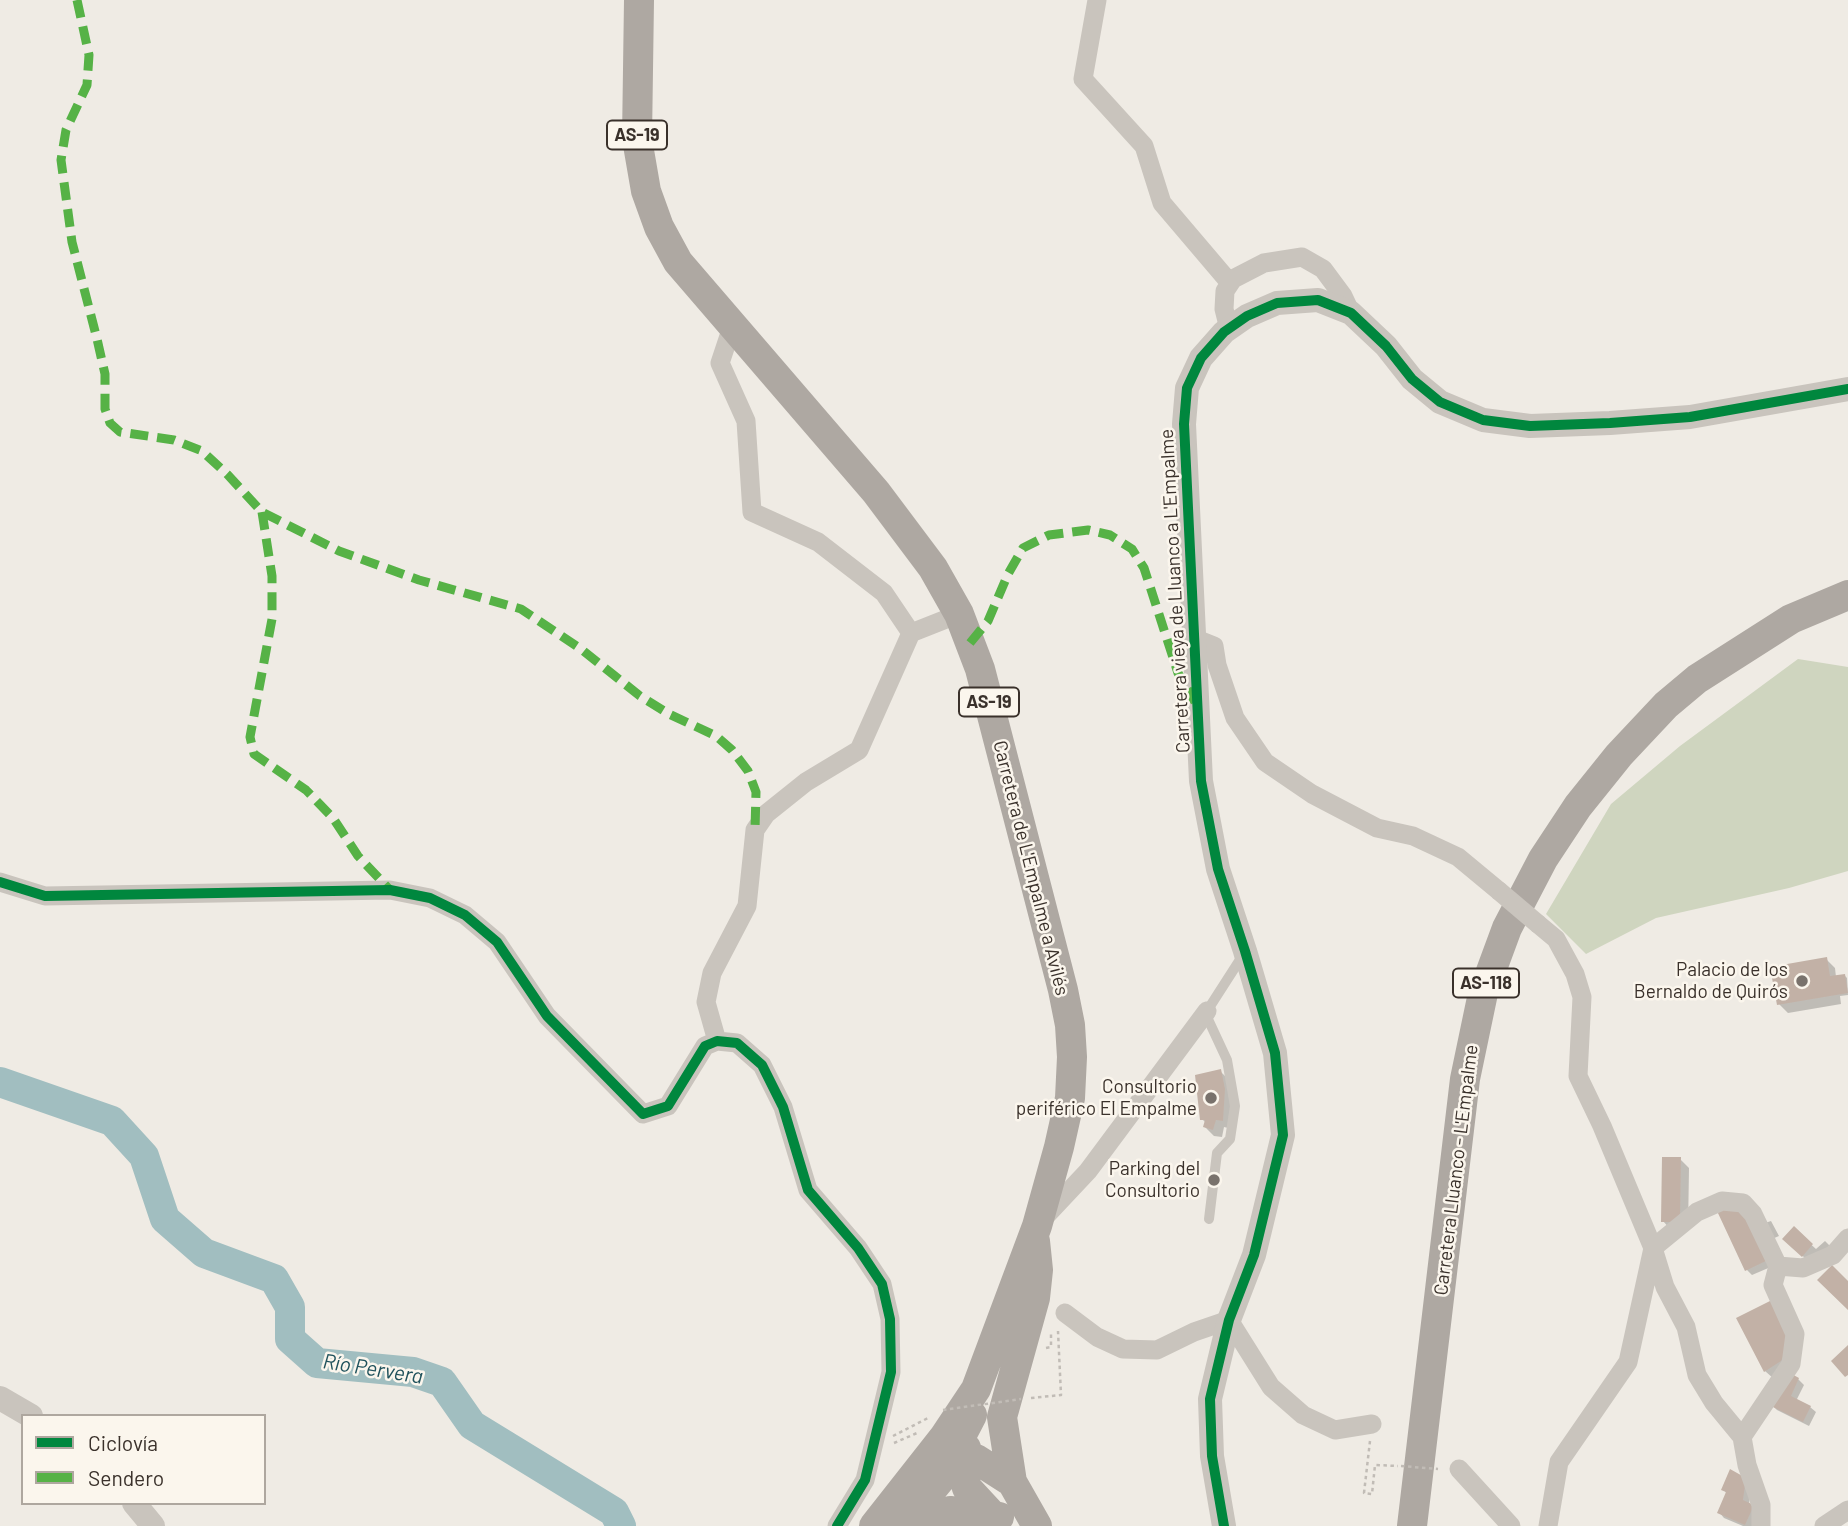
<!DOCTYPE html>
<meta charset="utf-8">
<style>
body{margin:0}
#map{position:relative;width:1848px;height:1526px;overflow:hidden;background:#efebe4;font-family:Barlow,sans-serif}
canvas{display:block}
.legend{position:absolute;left:21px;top:1414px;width:245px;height:91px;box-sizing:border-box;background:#fbf6ed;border:2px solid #aea79f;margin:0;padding:9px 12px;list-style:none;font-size:21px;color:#3a312b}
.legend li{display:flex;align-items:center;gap:14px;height:35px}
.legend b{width:35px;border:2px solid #aea79f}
</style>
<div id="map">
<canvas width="1848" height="1526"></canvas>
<ul class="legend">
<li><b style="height:9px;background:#00873e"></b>Ciclovía</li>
<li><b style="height:9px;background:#56b246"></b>Sendero</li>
</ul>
</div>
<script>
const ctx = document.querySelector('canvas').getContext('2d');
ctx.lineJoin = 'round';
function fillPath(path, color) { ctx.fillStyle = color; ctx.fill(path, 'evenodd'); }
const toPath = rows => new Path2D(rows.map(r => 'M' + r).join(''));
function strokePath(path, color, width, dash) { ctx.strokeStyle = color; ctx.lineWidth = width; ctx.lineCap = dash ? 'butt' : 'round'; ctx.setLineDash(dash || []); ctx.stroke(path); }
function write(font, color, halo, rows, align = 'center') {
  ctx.font = font + ' Barlow,sans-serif'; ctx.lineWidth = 5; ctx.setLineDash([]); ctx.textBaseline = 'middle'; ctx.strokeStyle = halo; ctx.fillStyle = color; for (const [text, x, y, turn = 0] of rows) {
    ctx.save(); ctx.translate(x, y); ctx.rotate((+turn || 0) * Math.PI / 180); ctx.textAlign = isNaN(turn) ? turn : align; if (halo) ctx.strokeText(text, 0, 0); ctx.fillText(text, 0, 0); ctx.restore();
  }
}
const green = toPath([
 [1798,659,1848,667,1848,871,1789,888,1656,918,1586,954,1546,914,1611,804,1680,746]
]);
const shadow = toPath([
 [1826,959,1835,968,1836,977,1845,976,1847,978,1848,995,1840,996,1841,1004,1788,1013,1779,1004],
 [1220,1071,1229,1080,1232,1129,1224,1127,1222,1137,1214,1136,1205,1127,1206,1123,1202,1119],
 [1680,1159,1689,1168,1688,1230,1671,1230,1663,1221],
 [1719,1212,1773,1266,1752,1275,1747,1270],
 [1771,1221,1779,1236,1772,1239,1765,1223],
 [1794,1229,1816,1249,1825,1241,1833,1249,1808,1261,1785,1239],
 [1794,1337,1774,1379,1765,1371],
 [1798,1379,1804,1385,1796,1401,1810,1407,1816,1412,1809,1426,1777,1410,1772,1405],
 [1751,1485,1749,1504,1753,1506,1752,1526,1743,1526,1724,1518,1719,1512,1727,1494,1723,1489]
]);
const river = toPath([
 [0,1082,112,1121,144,1156,165,1219,204,1253,274,1279,290,1307,290,1339,317,1363,413,1372,442,1382,472,1425,614,1512,621,1526]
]);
const building = toPath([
 [1827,957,1830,976,1845,974,1848,993,1777,1005,1770,967],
 [1221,1069,1225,1089,1223,1121,1216,1120,1213,1130,1203,1127,1205,1120,1200,1120,1195,1075],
 [1662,1157,1681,1157,1680,1222,1661,1222],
 [1731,1205,1746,1213,1768,1260,1745,1271,1717,1211],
 [1794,1226,1813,1244,1802,1257,1782,1239],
 [1832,1265,1848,1281,1848,1310,1817,1280],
 [1772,1300,1786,1326,1787,1350,1781,1361,1764,1372,1736,1318],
 [1848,1345,1848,1375,1845,1377,1831,1361],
 [1788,1372,1799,1378,1791,1396,1811,1406,1803,1422,1769,1405],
 [1730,1469,1746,1478,1743,1500,1754,1505,1745,1525,1717,1513,1726,1492,1721,1490]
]);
const path = toPath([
 [1046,1348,1051,1347,1051,1332],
 [1031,1398,1061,1395,1058,1331],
 [893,1436,928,1418],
 [1370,1441,1364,1493,1372,1494,1375,1465,1398,1466],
 [894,1443,917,1433]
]);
const service = toPath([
 [1209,1219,1217,1153,1230,1139,1235,1106,1227,1060,1207,1017,1207,1011,1243,955]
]);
const minor = toPath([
 [1097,0,1083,79,1144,146,1162,203,1230,283],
 [732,327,720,363,746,421,752,512,818,542,884,593,911,633],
 [1229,329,1224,309,1225,291,1233,279,1264,263,1302,257,1323,269,1343,296,1351,313],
 [1194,638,1214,646,1217,665,1235,718,1265,762,1312,794,1377,828,1413,836,1458,857,1499,891],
 [0,882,45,896,390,890,430,898,465,915,497,942,547,1016,643,1114,668,1106,705,1046,717,1041,737,1043,762,1065,783,1107,808,1190,858,1248,882,1284,890,1319,891,1372,865,1480,837,1526],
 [1538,924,1556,939,1575,974,1582,997,1578,1076,1602,1126,1653,1248,1628,1362,1559,1462,1548,1526],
 [717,1041,706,1002,712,973,747,906,755,830,766,814,806,782,859,750,911,633,959,614],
 [1042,1220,1088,1171,1207,1011],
 [1778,1266,1803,1268,1833,1255,1848,1238],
 [1065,1313,1097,1337,1123,1349,1157,1350,1194,1332,1229,1320,1271,1387,1303,1415,1335,1430,1372,1424],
 [1742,1437,1791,1364,1795,1334,1773,1285,1778,1266,1753,1214,1743,1203,1722,1201,1697,1212,1653,1248,1665,1287,1686,1327,1697,1375,1714,1403,1742,1437,1747,1465,1761,1505,1761,1526],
 [1459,1469,1511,1526],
 [1824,1526,1848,1510]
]);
const tertiary = toPath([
 [0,1398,31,1416],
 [134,1503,153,1526],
 [1224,1526,1212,1456,1210,1399,1229,1320,1254,1255,1283,1135,1275,1053,1245,951,1218,869,1201,781,1184,424,1187,388,1201,358,1224,332,1247,316,1277,303,1318,300,1351,313,1386,346,1412,379,1440,402,1483,420,1530,426,1610,423,1690,417,1848,389]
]);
const primary = toPath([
 [639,0,637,139,646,191,659,227,678,262,876,492,933,568,959,614,980,669,1063,990,1070,1025,1072,1057,1070,1098,1059,1147,1037,1226,976,1389,944,1437,874,1526],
 [1035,1241,1038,1270,1035,1298,1002,1417,1012,1482,1037,1526],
 [972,1415,958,1442,959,1459,967,1488,992,1515],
 [944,1465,959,1459,976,1459,1012,1482],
 [902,1526,966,1448],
 [916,1526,920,1522,950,1511,999,1517],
 [1412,1526,1465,1079,1483,993,1507,928,1543,859,1578,806,1619,755,1666,705,1697,679,1791,619,1848,595]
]);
const pathBridge = toPath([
 [943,1410,1021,1399],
 [1401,1466,1438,1469]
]);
const minorBridge = toPath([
 [1499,891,1538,924]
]);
const quiet = toPath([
 [77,0,89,55,87,85,66,130,61,160,72,242,97,339,105,374,105,409,110,423,120,432,174,440,202,451,227,474,262,512,339,551,419,580,521,609,581,649,640,696,669,714,716,736,732,750,748,771,756,792,755,830],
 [262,512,272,576,272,619,250,737,254,754,306,790,333,818,358,856,390,890],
 [970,643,988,621,1008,574,1023,548,1049,535,1088,530,1110,535,1132,549,1144,568,1178,673,1195,702]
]);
const cycleway = toPath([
 [0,882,45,896,390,890,430,898,465,915,497,942,547,1016,643,1114,668,1106,705,1046,717,1041,737,1043,762,1065,783,1107,808,1190,858,1248,882,1284,890,1319,891,1372,865,1480,837,1526],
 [1224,1526,1212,1456,1210,1399,1229,1320,1254,1255,1283,1135,1275,1053,1245,951,1218,869,1201,781,1184,424,1187,388,1201,358,1224,332,1247,316,1277,303,1318,300,1351,313,1386,346,1412,379,1440,402,1483,420,1530,426,1610,423,1690,417,1848,389]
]);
const markers = [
 [1802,981,7,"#79726c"],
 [1211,1098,7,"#79726c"],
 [1214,1180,7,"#79726c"]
];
const shields = [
 [637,135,60],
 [989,702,60],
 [1486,983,66]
];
const shieldNames = [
 ["AS-19",637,135],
 ["AS-19",989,702],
 ["AS-118",1486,983]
];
const streetNames = [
 ["Carretera vieya de Lluanco a L'Empalme",1175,591,-93],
 ["Carretera de L'Empalme a Avilés",1031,868,76],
 ["Carretera Lluanco - L'Empalme",1456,1170,-83]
];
const poiNames = [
 ["Palacio de los",1788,970],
 ["Bernaldo de Quirós",1788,992],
 ["Consultorio",1197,1087],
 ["periférico El Empalme",1197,1109],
 ["Parking del",1200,1169],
 ["Consultorio",1200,1191]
];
const waterNames = [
 ["Río Pervera",373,1369,9]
];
fillPath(green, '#cfd5bf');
fillPath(shadow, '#0003');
strokePath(river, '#a1bec0', 30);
fillPath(building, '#c2b1a6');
strokePath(path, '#c1bcb6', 2.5, [3.5, 3.5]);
strokePath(service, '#c9c4bd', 10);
strokePath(minor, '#c9c4bd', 19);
strokePath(tertiary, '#c9c4bd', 24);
strokePath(primary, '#aea8a2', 30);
strokePath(pathBridge, '#c1bcb6', 2.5, [3.5, 3.5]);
strokePath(minorBridge, '#c9c4bd', 19);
strokePath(quiet, '#56b246', 9, [18, 9]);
strokePath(cycleway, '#00873e', 10);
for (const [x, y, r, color] of markers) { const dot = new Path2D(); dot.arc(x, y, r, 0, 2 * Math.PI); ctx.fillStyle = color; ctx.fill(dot); strokePath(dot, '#fbf6ed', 2.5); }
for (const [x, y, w] of shields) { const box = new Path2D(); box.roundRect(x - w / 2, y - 14.5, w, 29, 5); ctx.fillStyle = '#fbf6ed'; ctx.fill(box); strokePath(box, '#3a312b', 2); }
write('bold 18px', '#3a312b', null, shieldNames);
write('19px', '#3a312b', '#fbf6ed', streetNames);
write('19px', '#3a312b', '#fbf6ed', poiNames, 'right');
write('italic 21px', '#20525c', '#fbf6ed', waterNames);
</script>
